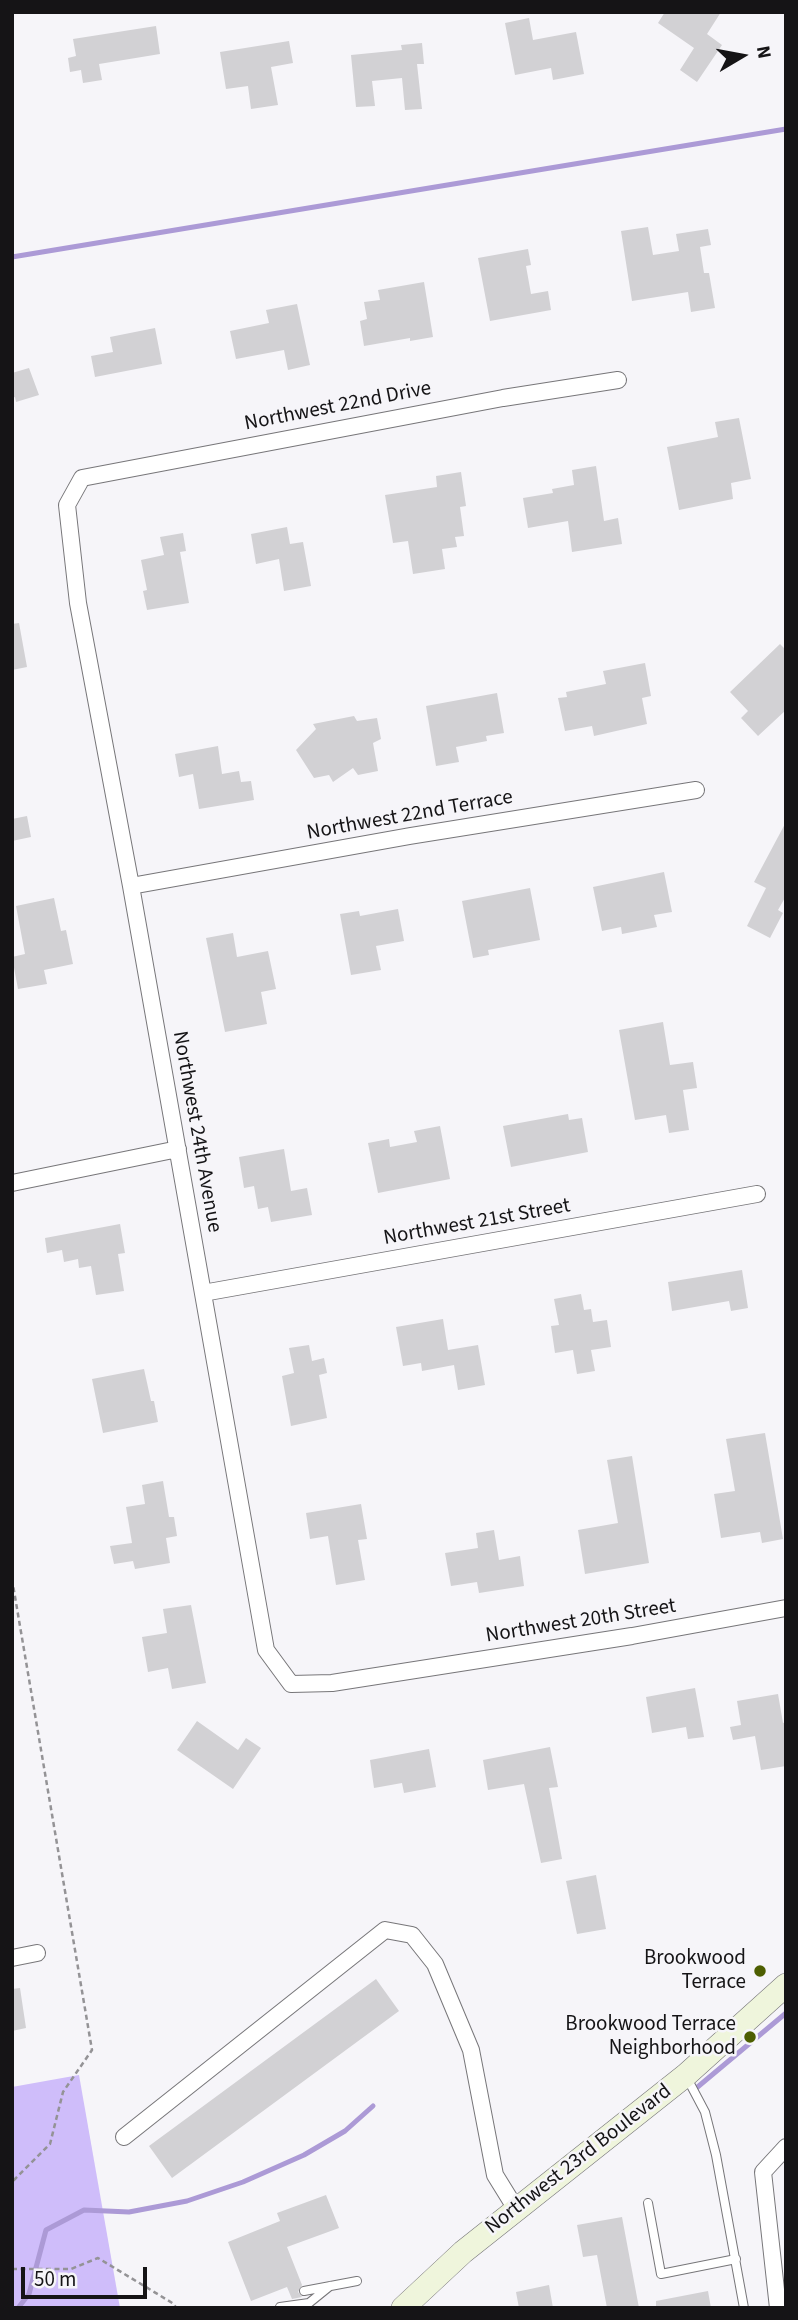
<!DOCTYPE html>
<style>
body{margin:0}
#map{position:relative;width:798px;height:2320px;overflow:hidden;background:#f6f5f9;font-family:"Source Sans 3",sans-serif}
canvas{display:block}
.frame{position:absolute;inset:0;border:14px solid #151416;pointer-events:none}
.north{position:absolute;left:707px;top:21px;width:70px;height:70px;-webkit-text-stroke:5px #f6f5f9;paint-order:stroke;rotate:80deg;font-size:19px;font-weight:700;line-height:28px;text-align:center;color:#151416}
.north::after{content:'';display:block;margin:auto;width:24px;height:32px;background:#151416;clip-path:polygon(50% 0,100% 100%,50% 72%,0 100%)}
.scale{position:absolute;left:21px;top:2267px;width:126px;height:32px;box-sizing:border-box;border:4px solid #151416;border-top:0;padding-left:9px;font-size:21px;line-height:24px;white-space:nowrap;color:#151416;-webkit-text-stroke:5px #f6f5f9;paint-order:stroke}
</style>
<div id="map">
<canvas width="798" height="2320"></canvas>
<div class="frame"></div>
<div class="north">N</div>
<div class="scale">50 m</div>
</div>
<script>
const ctx = document.querySelector('canvas').getContext('2d');
ctx.lineJoin = 'round';
function fillPath(path, color) { ctx.fillStyle = color; ctx.fill(path, 'evenodd'); }
const toPath = rows => new Path2D(rows.map(r => 'M' + r).join(''));
function strokePath(path, color, width, dash) { ctx.strokeStyle = color; ctx.lineWidth = width; ctx.lineCap = dash ? 'butt' : 'round'; ctx.setLineDash(dash || []); ctx.stroke(path); }
function write(font, color, halo, rows, align = 'center') {
  ctx.font = font + ' "Source Sans 3",sans-serif'; ctx.lineWidth = 5; ctx.setLineDash([]); ctx.textBaseline = 'middle'; ctx.strokeStyle = halo; ctx.fillStyle = color; for (const [text, x, y, turn = 0] of rows) {
    ctx.save(); ctx.translate(x, y); ctx.rotate((+turn || 0) * Math.PI / 180); ctx.textAlign = isNaN(turn) ? turn : align; if (halo) ctx.strokeText(text, 0, 0); ctx.fillText(text, 0, 0); ctx.restore();
  }
}
const green = toPath([
 [79,2075,120,2308,12,2308,12,2087]
]);
const stream = toPath([
 [12,257,786,129],
 [694,2090,786,2013],
 [18,2308,29,2294,46,2230,84,2210,129,2212,187,2201,243,2182,304,2155,345,2131,373,2106]
]);
const building = toPath([
 [665,12,721,12,707,34,722,45,697,82,680,70,694,48,658,23],
 [529,18,533,40,576,32,584,74,553,80,551,68,515,75,505,23],
 [156,26,160,54,99,64,102,80,83,83,81,70,70,72,68,58,76,56,73,39],
 [289,41,293,63,271,67,278,105,251,109,248,86,226,89,220,52],
 [422,43,424,64,417,64,422,109,405,110,402,78,372,81,375,106,356,107,351,55,402,50,401,45],
 [648,227,653,255,679,251,676,234,708,229,711,245,700,247,704,273,709,273,715,308,691,312,688,292,632,301,621,231],
 [528,249,531,265,526,266,531,294,548,291,551,310,490,321,478,258],
 [424,282,433,337,410,341,410,338,364,346,360,321,367,319,364,302,380,300,378,290],
 [297,304,310,365,288,370,284,350,236,359,230,331,269,323,266,310],
 [155,328,162,364,95,377,91,356,113,352,110,337],
 [29,368,39,395,16,402,15,397,12,398,12,373],
 [739,418,751,479,731,483,733,499,679,510,667,447,718,437,715,422],
 [596,466,604,521,618,518,622,544,572,552,568,521,528,528,523,498,553,493,552,489,574,485,572,470],
 [461,472,466,506,460,507,464,536,455,537,457,547,442,549,445,569,413,574,408,541,393,543,385,495,437,487,436,476],
 [287,527,290,544,303,542,311,586,284,591,279,559,256,564,251,534],
 [183,533,186,551,180,552,189,603,147,610,143,591,147,590,141,560,164,555,160,537],
 [19,623,27,667,12,670,12,624],
 [780,644,786,650,786,710,758,736,741,718,748,711,730,692],
 [645,663,651,696,642,698,647,724,594,736,592,726,565,731,558,698,567,697,566,692,606,684,603,671],
 [497,693,504,733,486,736,487,741,456,747,459,762,436,766,426,706],
 [354,716,357,721,377,718,381,739,373,743,378,771,358,775,353,768,333,782,329,775,314,778,296,750,316,729,313,724],
 [218,746,222,774,239,771,241,782,251,781,254,800,199,809,193,774,179,777,175,754],
 [27,816,31,837,12,841,12,819],
 [786,822,786,896,778,910,783,913,770,938,747,926,766,888,754,882],
 [664,872,672,912,654,915,657,927,622,934,621,927,602,931,593,887],
 [530,888,540,940,488,950,489,955,473,958,462,901],
 [54,898,61,931,66,930,73,964,44,970,47,984,18,989,12,957,25,954,16,906],
 [398,909,404,941,376,946,381,970,351,975,340,914,359,911,360,916],
 [233,933,237,957,268,951,276,989,261,992,267,1024,225,1032,206,938],
 [663,1022,670,1065,693,1062,697,1088,683,1090,689,1130,669,1133,666,1115,635,1120,619,1030],
 [568,1114,569,1120,582,1118,588,1152,511,1167,503,1126],
 [440,1126,450,1179,378,1193,368,1143,389,1139,390,1147,417,1142,414,1131],
 [284,1149,291,1191,307,1188,312,1215,271,1222,268,1207,258,1209,254,1186,244,1188,239,1157],
 [120,1224,125,1253,118,1254,124,1291,96,1295,91,1266,79,1268,78,1259,64,1262,62,1250,47,1253,45,1238],
 [742,1270,748,1308,731,1311,729,1301,672,1311,668,1282],
 [581,1294,584,1310,591,1309,593,1322,607,1320,611,1347,591,1350,595,1371,577,1374,573,1350,555,1353,551,1326,559,1325,554,1299],
 [443,1319,448,1350,478,1345,485,1385,458,1390,454,1365,422,1371,421,1363,403,1366,396,1327],
 [309,1345,312,1361,324,1358,327,1373,319,1375,327,1418,291,1426,282,1376,294,1373,289,1348],
 [144,1369,151,1401,154,1401,158,1422,103,1433,92,1379],
 [765,1433,783,1539,762,1543,760,1532,721,1538,714,1494,735,1491,726,1439],
 [632,1456,649,1563,585,1574,578,1530,618,1523,607,1460],
 [163,1481,169,1517,174,1517,177,1536,166,1538,170,1563,135,1569,133,1561,114,1564,110,1546,132,1543,126,1507,145,1504,142,1485],
 [361,1504,367,1539,358,1540,365,1580,336,1585,328,1536,310,1539,306,1513],
 [494,1530,499,1560,520,1556,524,1586,479,1593,477,1582,451,1586,445,1553,478,1548,476,1533],
 [191,1605,206,1683,172,1689,168,1668,148,1672,142,1637,167,1633,163,1609],
 [695,1688,704,1737,688,1739,686,1727,652,1733,646,1697],
 [778,1694,783,1723,786,1722,786,1766,761,1770,755,1736,733,1740,730,1727,741,1725,737,1701],
 [197,1721,238,1750,246,1738,261,1748,233,1789,177,1750],
 [550,1747,558,1787,549,1788,562,1859,541,1863,524,1784,488,1790,483,1760],
 [429,1749,436,1787,404,1793,402,1783,374,1788,370,1760],
 [596,1875,606,1929,577,1934,566,1881],
 [376,1979,399,2011,172,2178,149,2146],
 [20,1988,26,2028,12,2031,12,1989],
 [326,2195,339,2228,287,2247,302,2285,298,2292,302,2297,292,2299,287,2287,251,2301,228,2242,280,2221,277,2213],
 [622,2217,639,2308,607,2308,597,2255,583,2257,577,2225],
 [549,2285,553,2308,519,2308,516,2292],
 [708,2291,711,2308,656,2308,656,2301]
]);
const path = toPath([
 [12,1579,92,2050,63,2092,50,2144,12,2182],
 [12,2269,71,2269,98,2258,174,2304,176,2308]
]);
const lane = toPath([
 [687,2078,705,2112,716,2155,744,2308],
 [648,2203,661,2274,736,2259],
 [304,2291,357,2281],
 [280,2307,309,2303,330,2286]
]);
const street = toPath([
 [618,380,503,398,82,478,67,505,78,603,131,886,266,1650,291,1684,332,1683,632,1636,786,1608],
 [131,886,410,836,696,790],
 [12,1183,178,1149],
 [203,1293,757,1194],
 [12,1958,37,1953],
 [124,2137,385,1930,412,1935,435,1964,471,2050,495,2175,516,2209],
 [778,2308,763,2172,786,2147]
]);
const secondary = toPath([
 [403,2308,463,2252,686,2075,786,1985]
]);
const markers = [
 [760,1971,7,"#4d5e01"],
 [750,2037,7,"#4d5e01"]
];
const streetNames = [
 ["Northwest 22nd Drive",338,407,-11],
 ["Northwest 22nd Terrace",410,816,-10],
 ["Northwest 24th Avenue",196,1132,80],
 ["Northwest 21st Street",477,1223,-10],
 ["Northwest 20th Street",581,1622,-9],
 ["Northwest 23rd Boulevard",579,2160,-38]
];
const poiNames = [
 ["Brookwood",746,1959],
 ["Terrace",746,1983],
 ["Brookwood Terrace",736,2025],
 ["Neighborhood",736,2049]
];
fillPath(green, '#cfbdfa');
strokePath(stream, '#ac9ad6', 5);
fillPath(building, '#d2d1d4');
strokePath(lane, '#777679', 10);
strokePath(street, '#777679', 18);
strokePath(secondary, '#777679', 24);
strokePath(path, '#949396', 2.5, [5, 3.5]);
strokePath(lane, '#fff', 8);
strokePath(street, '#fff', 16);
strokePath(secondary, '#eff5dc', 23);
for (const [x, y, r, color] of markers) { const dot = new Path2D(); dot.arc(x, y, r, 0, 2 * Math.PI); ctx.fillStyle = color; ctx.fill(dot); strokePath(dot, '#f6f5f9', 2.5); }
write('21px', '#151416', '#f6f5f9', streetNames);
write('21px', '#151416', '#f6f5f9', poiNames, 'right');
</script>
